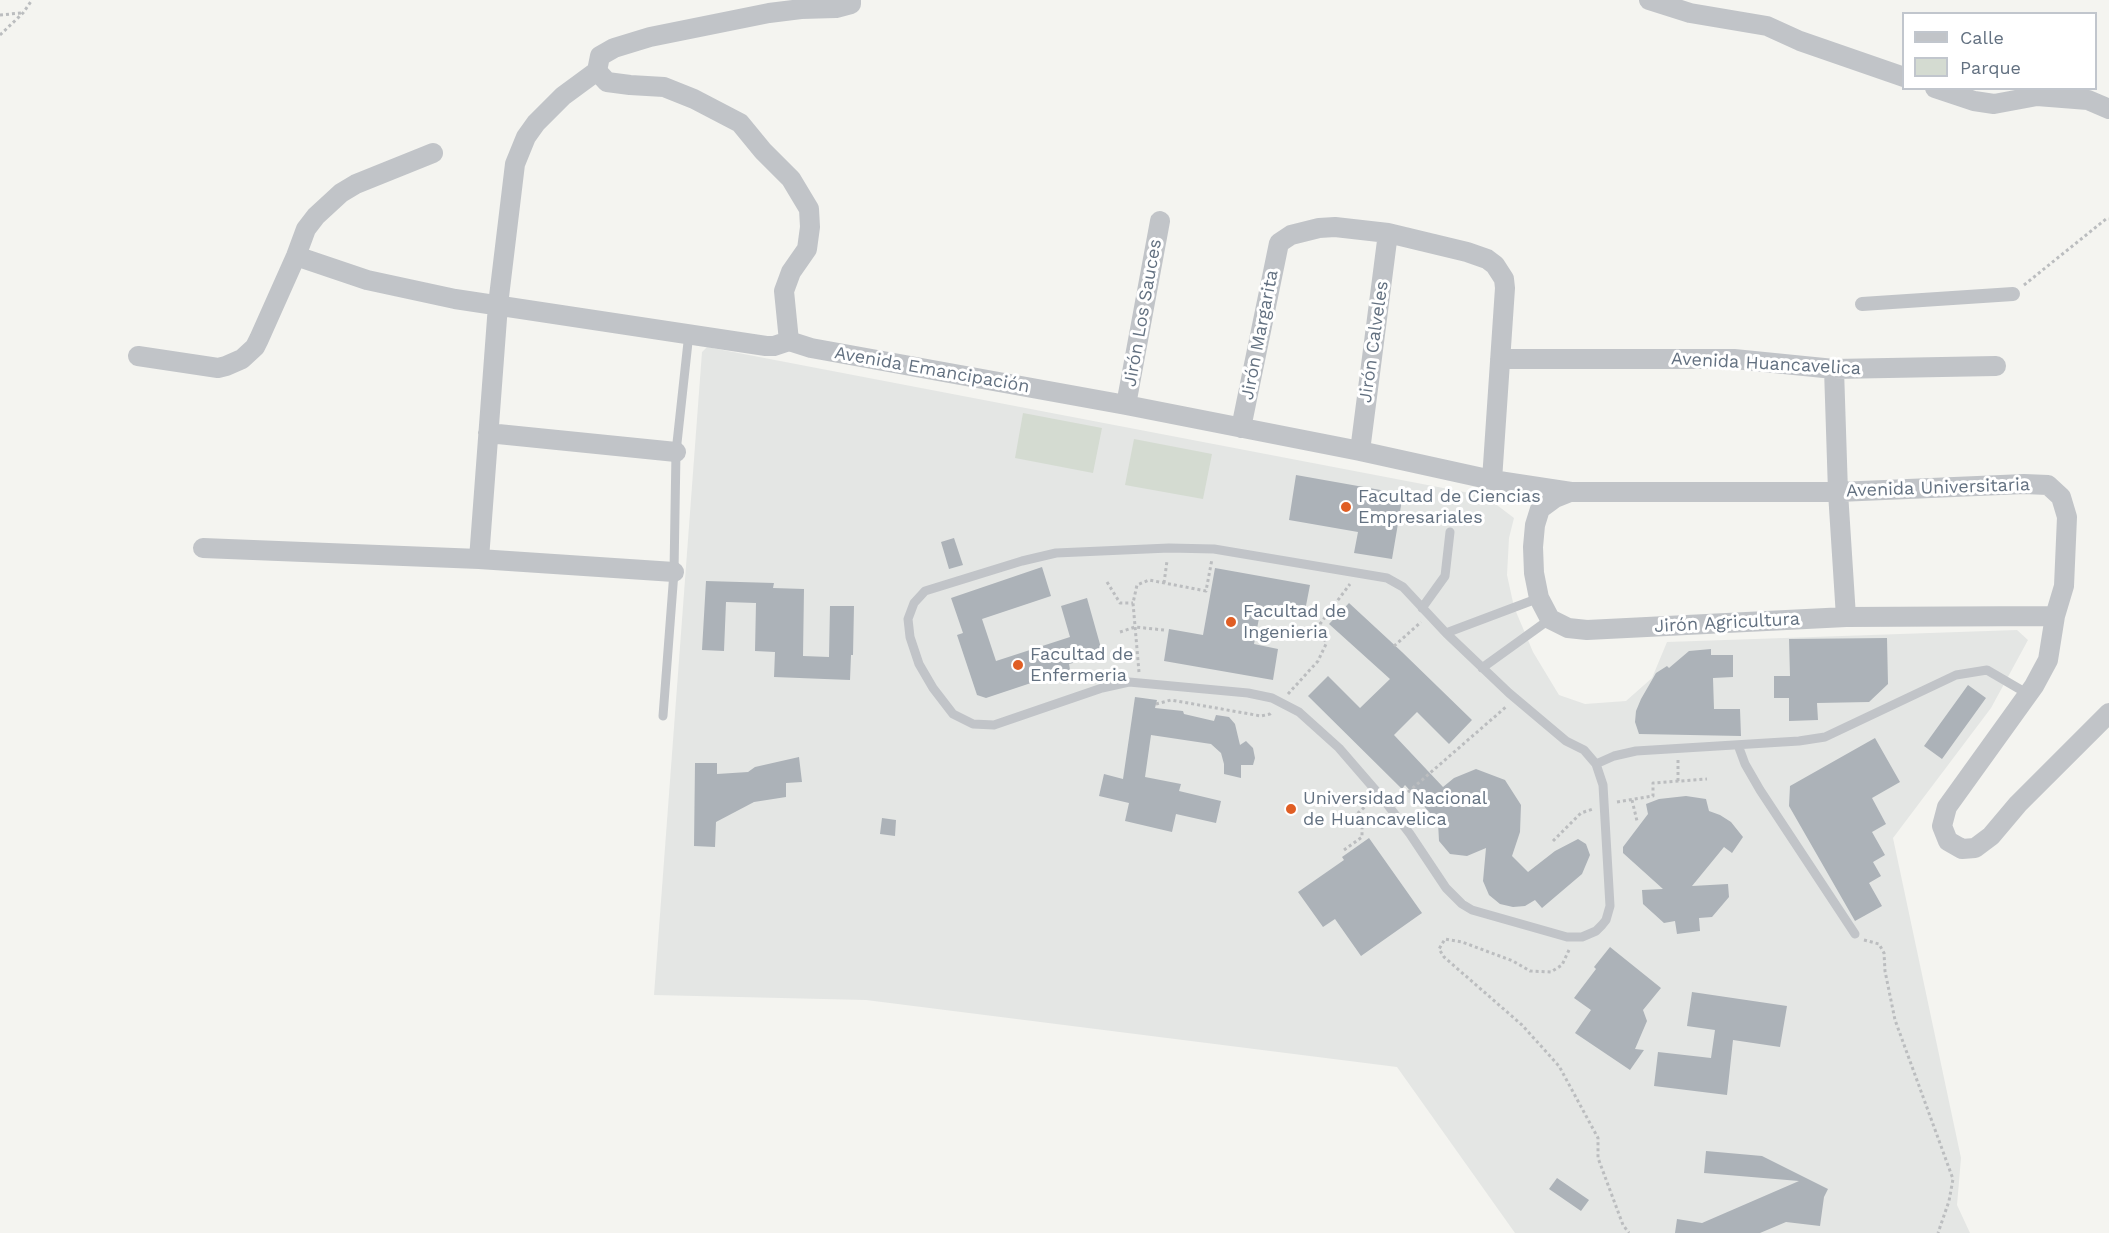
<!DOCTYPE html>
<meta charset="utf-8">
<style>
body{margin:0}
#map{position:relative;width:2109px;height:1233px;overflow:hidden;background:#f4f4f0;font-family:"Work Sans",sans-serif}
canvas{display:block}
.legend{position:absolute;left:1902px;top:12px;width:195px;height:78px;box-sizing:border-box;background:#fff;border:2px solid #c1c6cd;margin:0;padding:8px 10px;list-style:none;font-size:18px;color:#637181}
.legend li{display:flex;align-items:center;gap:12px;height:30px}
.legend b{width:30px;border:2px solid #c1c6cd}
</style>
<div id="map">
<canvas width="2109" height="1233"></canvas>
<ul class="legend">
<li><b style="height:8px;background:#c1c4c8"></b>Calle</li>
<li><b style="height:16px;background:#d4dbd1"></b>Parque</li>
</ul>
</div>
<script>
const ctx = document.querySelector('canvas').getContext('2d');
ctx.lineJoin = 'round';
function fillPath(path, color) { ctx.fillStyle = color; ctx.fill(path, 'evenodd'); }
const toPath = rows => new Path2D(rows.map(r => 'M' + r).join(''));
function strokePath(path, color, width, dash) { ctx.strokeStyle = color; ctx.lineWidth = width; ctx.lineCap = dash ? 'butt' : 'round'; ctx.setLineDash(dash || []); ctx.stroke(path); }
function write(font, color, halo, rows, align = 'center') {
  ctx.font = font + ' "Work Sans",sans-serif'; ctx.lineWidth = 6; ctx.setLineDash([]); ctx.textBaseline = 'middle'; ctx.strokeStyle = halo; ctx.fillStyle = color; for (const [text, x, y, turn = 0] of rows) {
    ctx.save(); ctx.translate(x, y); ctx.rotate((+turn || 0) * Math.PI / 180); ctx.textAlign = isNaN(turn) ? turn : align; if (halo) ctx.strokeText(text, 0, 0); ctx.fillText(text, 0, 0); ctx.restore();
  }
}
const built = toPath([
 [707,347,1485,496,1514,518,1509,538,1507,575,1514,607,1533,652,1559,695,1585,704,1626,701,1652,678,1667,642,2017,630,2028,640,1991,708,1893,838,1961,1158,1957,1205,1970,1233,1515,1233,1397,1067,866,1000,654,995,702,352]
]);
const green = toPath([
 [1023,413,1102,428,1093,473,1015,458],
 [1134,439,1212,454,1203,499,1125,485]
]);
const building = toPath([
 [1296,475,1403,494,1392,559,1354,553,1358,532,1289,520],
 [954,538,963,565,949,569,941,542],
 [1042,567,1051,596,982,619,996,661,1070,637,1061,606,1087,598,1103,655,1069,664,1070,670,986,698,977,695,957,635,963,633,951,598],
 [1215,568,1310,585,1304,616,1261,608,1254,644,1278,649,1273,680,1164,661,1169,629,1203,635],
 [706,581,774,583,773,588,804,589,803,656,829,657,830,606,854,606,853,655,851,655,850,680,774,677,775,652,755,651,756,603,726,602,724,651,702,650],
 [1349,603,1402,652,1472,720,1449,744,1417,712,1394,735,1443,787,1454,778,1476,769,1505,780,1521,805,1520,832,1512,856,1528,872,1555,851,1578,839,1586,844,1590,855,1582,874,1542,908,1535,900,1525,906,1513,907,1500,904,1489,895,1483,881,1486,848,1467,856,1450,854,1439,841,1438,822,1405,785,1402,789,1308,696,1328,676,1360,708,1390,679,1329,624],
 [1887,638,1888,684,1869,702,1817,703,1818,720,1789,721,1789,698,1774,698,1774,676,1790,676,1789,639],
 [1711,649,1711,655,1733,655,1733,677,1713,678,1714,709,1740,709,1741,736,1639,734,1635,722,1636,711,1641,699,1656,673,1667,666,1669,668,1689,651],
 [1968,685,1986,698,1942,759,1924,746],
 [1135,697,1157,700,1155,708,1183,711,1184,714,1214,721,1216,715,1229,717,1235,724,1240,745,1246,741,1253,748,1255,758,1253,765,1241,765,1241,778,1224,774,1224,764,1221,753,1211,744,1151,735,1145,777,1181,784,1179,791,1221,801,1216,823,1176,814,1172,832,1125,821,1129,803,1099,796,1104,774,1123,779],
 [1875,738,1900,782,1872,798,1886,824,1872,832,1885,855,1873,862,1881,876,1869,883,1882,906,1855,921,1789,806,1790,786],
 [799,757,802,782,786,783,786,797,754,802,716,822,715,847,694,846,695,763,717,763,717,774,748,772,755,767],
 [1686,796,1706,799,1709,811,1720,815,1731,822,1743,837,1732,853,1724,847,1692,886,1728,884,1729,897,1712,917,1699,918,1700,931,1677,934,1675,921,1664,923,1643,904,1642,890,1663,889,1623,853,1623,847,1648,814,1646,804,1659,799],
 [882,818,896,820,895,836,880,834],
 [1369,838,1422,913,1361,956,1335,919,1323,927,1298,892,1344,860,1342,857],
 [1610,947,1661,988,1643,1010,1647,1021,1635,1049,1644,1050,1630,1070,1575,1033,1591,1010,1574,998,1596,969,1594,967],
 [1692,992,1787,1006,1780,1047,1733,1040,1727,1095,1654,1086,1658,1052,1711,1058,1715,1030,1687,1026],
 [1706,1151,1762,1156,1828,1189,1824,1197,1820,1226,1786,1222,1760,1233,1675,1233,1677,1219,1702,1223,1799,1181,1704,1173],
 [1557,1178,1589,1200,1581,1211,1549,1189]
]);
const path = toPath([
 [0,15,21,13],
 [0,35,23,13,32,0],
 [2024,285,2106,219,2109,219],
 [1107,582,1120,603,1133,603],
 [1164,583,1167,561],
 [1120,632,1135,627,1164,630],
 [1394,646,1421,622],
 [1139,672,1133,603,1137,585,1149,580,1206,591,1212,559],
 [1288,694,1318,661,1326,644,1320,624,1350,584],
 [1156,704,1171,700,1261,716,1270,714,1272,712],
 [1678,781,1678,759],
 [1399,800,1507,706],
 [1632,800,1637,821],
 [1617,802,1653,796,1653,783,1707,779],
 [1553,841,1581,813,1593,809],
 [1344,850,1362,837,1362,826,1356,815,1371,801],
 [1864,940,1879,944,1884,953,1885,971,1895,1020,1953,1179,1949,1201,1938,1233],
 [1569,950,1562,965,1551,972,1530,971,1513,961,1462,942,1445,939,1439,949,1444,957,1522,1025,1559,1066,1598,1138,1598,1158,1623,1225,1629,1233]
]);
const service = toPath([
 [1169,548,1214,549,1387,578,1403,587,1446,633,1509,693,1566,741,1584,750,1596,764,1603,785,1610,906,1606,920,1602,925,1596,931,1582,937,1567,937,1472,910,1462,904,1446,888,1410,834,1384,800,1339,748,1299,712,1272,698,1248,693,1129,682,1102,688,994,725,973,724,953,714,933,688,919,664,910,637,908,619,914,603,925,591,1022,561,1056,553,1169,548],
 [1422,608,1445,576,1450,532],
 [1446,633,1539,598],
 [1482,668,1550,619],
 [663,716,674,572,676,452,689,333],
 [1738,745,1745,764,1760,790,1855,934],
 [1596,764,1614,756,1636,751,1799,741,1825,737,1956,675,1987,670,2028,694]
]);
const pedestrian = toPath([
 [1862,304,2013,294]
]);
const minor = toPath([
 [1649,0,1690,13,1767,26,1800,41,1904,77],
 [1935,88,1974,101,1994,104,2037,96,2088,100,2109,109],
 [296,256,367,280,455,299,766,346,774,346,789,341,811,348,1126,405,1360,451,1492,480,1571,492,1838,492,2024,484,2048,485,2061,497,2067,517,2064,586,2055,616,2048,660,2034,686,1947,807,1942,826,1948,841,1962,849,1975,848,1991,836,2018,804,2109,713],
 [789,341,784,291,791,272,807,249,810,227,809,209,791,179,763,151,740,123,694,99,664,87,630,85,607,82,597,71,600,56,614,48,650,37,769,13,801,9,836,8,851,4,851,0],
 [138,356,218,368,226,366,242,359,255,347,259,339,296,256,306,229,316,216,341,193,356,184,433,153],
 [1500,359,1734,359,1834,369,1996,366],
 [1834,369,1838,492,1846,617],
 [1126,405,1160,221],
 [1241,428,1279,243,1291,235,1319,228,1335,227,1388,233,1467,252,1487,259,1495,265,1504,279,1505,288,1492,480],
 [488,433,676,452],
 [1360,451,1388,233],
 [1570,492,1555,498,1540,509,1535,525,1533,547,1534,573,1539,598,1550,619,1568,628,1587,630,1846,617,2055,616],
 [203,548,479,559,674,572],
 [479,559,498,305,515,164,526,137,536,123,563,96,597,71]
]);
const markers = [
 [1346,507,6,"#e05e24"],
 [1231,622,6,"#e05e24"],
 [1018,665,6,"#e05e24"],
 [1291,809,6,"#e05e24"]
];
const streetNames = [
 ["Jirón Los Sauces",1143,313,-80],
 ["Jirón Margarita",1260,335,-79],
 ["Jirón Calveles",1374,342,-82],
 ["Avenida Huancavelica",1766,364,3],
 ["Avenida Emancipación",932,370,10],
 ["Avenida Universitaria",1938,488,-2],
 ["Jirón Agricultura",1727,623,-3]
];
const poiNames = [
 ["Facultad de Ciencias",1358,497],
 ["Empresariales",1358,518],
 ["Facultad de",1243,612],
 ["Ingenieria",1243,633],
 ["Facultad de",1030,655],
 ["Enfermeria",1030,676],
 ["Universidad Nacional",1303,799],
 ["de Huancavelica",1303,820]
];
fillPath(built, '#e4e6e4');
fillPath(green, '#d4dbd1');
fillPath(building, '#acb2b8');
strokePath(path, '#bbbdbf', 3, [3, 3]);
strokePath(service, '#c1c4c8', 9);
strokePath(pedestrian, '#c1c4c8', 14);
strokePath(minor, '#c1c4c8', 20);
for (const [x, y, r, color] of markers) { const dot = new Path2D(); dot.arc(x, y, r, 0, 2 * Math.PI); ctx.fillStyle = color; ctx.fill(dot); strokePath(dot, '#fff', 2); }
write('18px', '#637181', '#fff', streetNames);
write('18px', '#637181', '#fff', poiNames, 'left');
</script>
